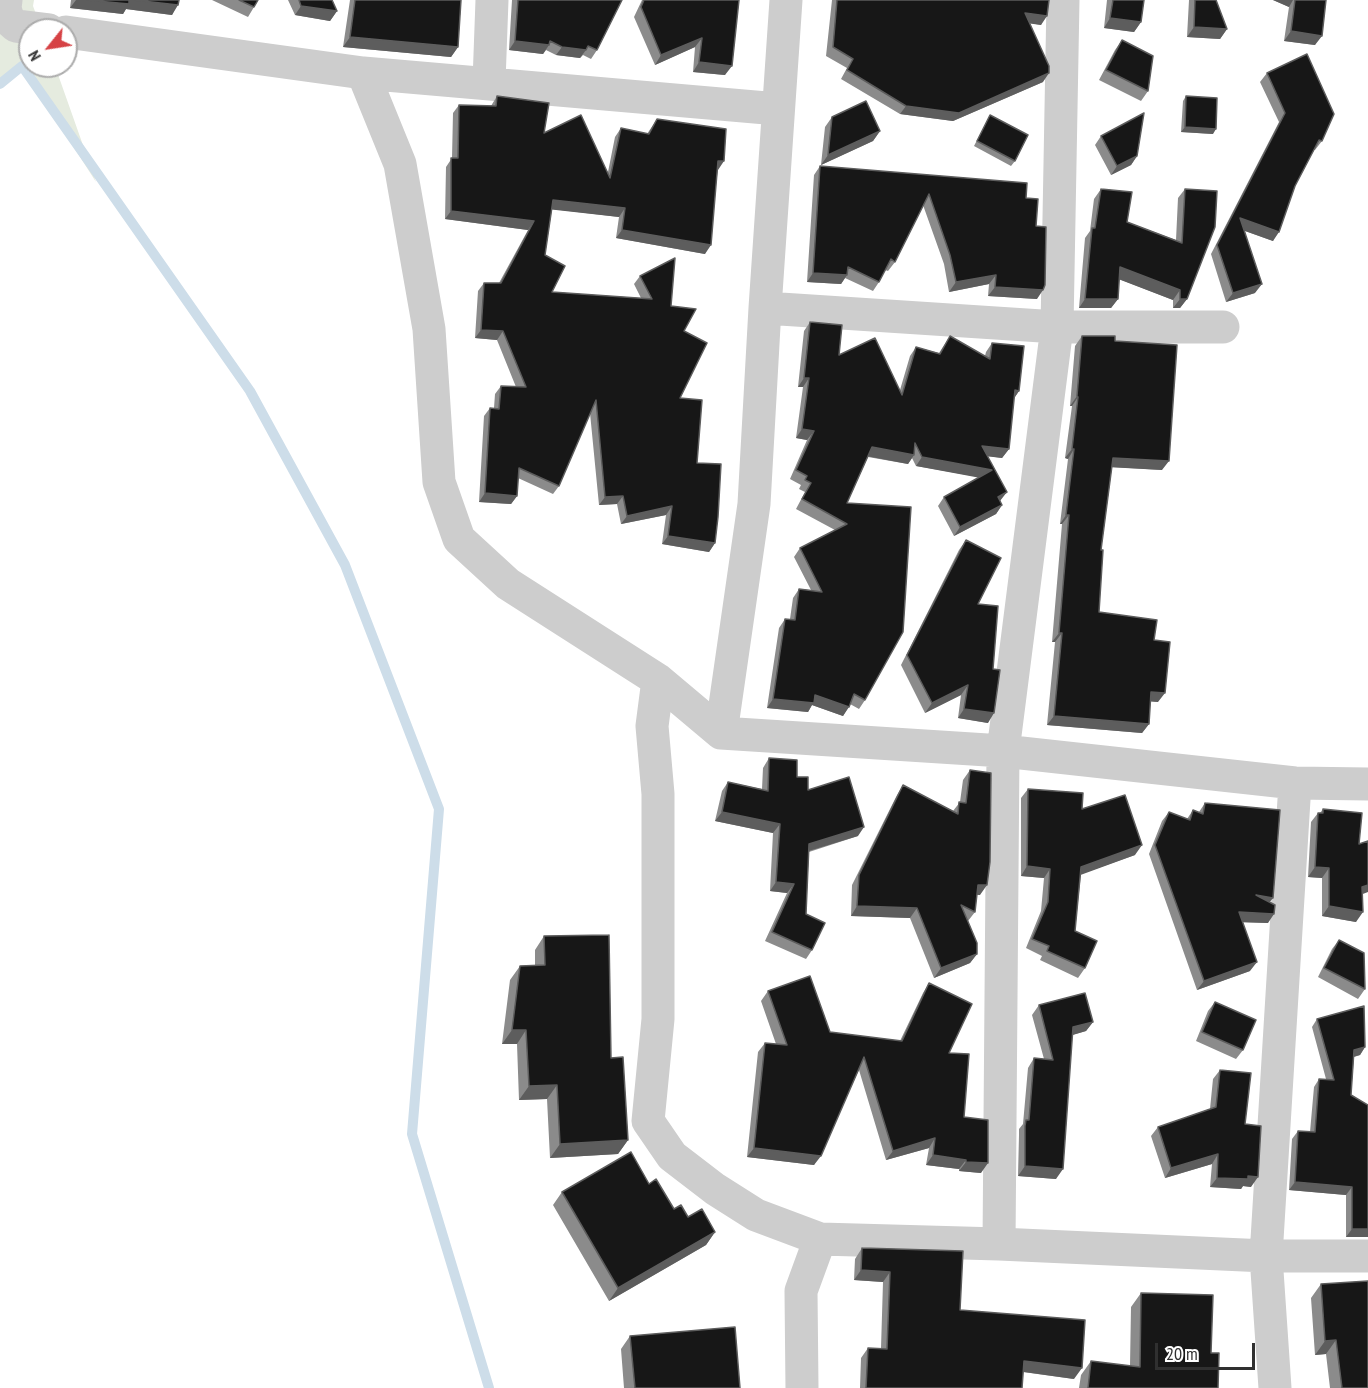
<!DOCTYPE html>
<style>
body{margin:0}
#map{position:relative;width:1368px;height:1388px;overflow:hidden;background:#fff;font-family:"PT Sans Narrow",sans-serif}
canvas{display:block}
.north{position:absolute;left:18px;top:18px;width:60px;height:60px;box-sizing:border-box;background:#fff;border:2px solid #acacac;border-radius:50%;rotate:240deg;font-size:16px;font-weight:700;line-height:24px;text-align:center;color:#303030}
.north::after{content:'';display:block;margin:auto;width:21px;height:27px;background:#d64245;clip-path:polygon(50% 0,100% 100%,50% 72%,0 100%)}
.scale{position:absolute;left:1155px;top:1343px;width:100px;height:27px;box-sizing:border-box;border:3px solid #303030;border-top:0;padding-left:8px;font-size:18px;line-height:21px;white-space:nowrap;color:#303030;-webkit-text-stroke:4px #fff;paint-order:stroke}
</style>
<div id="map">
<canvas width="1368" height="1388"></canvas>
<div class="north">N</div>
<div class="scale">20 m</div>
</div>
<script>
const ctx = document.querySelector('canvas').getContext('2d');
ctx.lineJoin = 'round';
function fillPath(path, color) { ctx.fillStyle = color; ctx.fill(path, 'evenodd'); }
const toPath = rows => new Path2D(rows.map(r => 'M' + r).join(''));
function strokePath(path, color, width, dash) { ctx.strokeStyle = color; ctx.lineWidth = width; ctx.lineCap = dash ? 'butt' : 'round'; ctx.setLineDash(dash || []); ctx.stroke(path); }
const green = toPath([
 [0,0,34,0,33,6,42,30,30,30,30,66,55,66,96,182,22,66,0,84]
]);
const stream = toPath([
 [0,84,22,66,250,391,345,565,439,809,412,1134,489,1388]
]);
const street = toPath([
 [6,0,5,8,8,19,16,26,49,30],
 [66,32,363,73,400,164,429,329,439,482,459,539,508,584,658,680,721,733,1003,751,1295,783,1368,784],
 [363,73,778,109],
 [489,82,492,0],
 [765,308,1057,327,1223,327],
 [658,680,652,726,658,794,658,1019,648,1121,672,1156,715,1189,756,1215,820,1239,999,1244,1266,1256,1368,1256],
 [721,733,754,504,765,308,786,0],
 [999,1244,1003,751,1057,327,1063,0],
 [802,1388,801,1291,820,1239],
 [1275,1388,1266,1256,1295,783]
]);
const wall = toPath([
 [71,0,179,0,172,15,126,9,123,14,70,8],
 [212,0,258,0,254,7,248,17],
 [288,0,332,0,337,11,330,21,295,15],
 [350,0,461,0,458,47,451,57,343,47],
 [512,0,622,0,597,50,591,59,583,55,580,58,556,55,546,50,543,54,509,50],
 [642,0,739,0,725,75,693,72,695,47,655,65,634,17],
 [832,0,1049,0,1041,25,1030,23,1043,82,953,121,900,114,841,79,847,68,826,56],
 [1107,0,1144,0,1141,22,1134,32,1104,28],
 [1189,0,1216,0,1227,29,1220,39,1187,37],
 [1273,0,1326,0,1315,45,1284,41,1289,7],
 [1122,40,1148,91,1141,101,1099,80,1115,50],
 [1267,73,1322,141,1315,150,1314,150,1295,186,1273,241,1245,231,1255,293,1226,302,1211,254,1279,122,1260,82],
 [497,96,544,133,608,172,615,137,621,128,647,134,657,119,718,170,705,254,616,238,619,217,552,209,545,255,552,292,641,298,634,284,640,276,671,306,684,331,680,398,697,463,715,543,709,552,662,544,666,515,621,524,617,504,599,505,590,413,559,486,553,494,518,478,517,496,511,504,479,502,484,416,490,408,494,408,495,394,501,386,516,387,497,340,475,338,478,291,484,283,499,283,528,230,445,219,446,167,452,158,453,113,459,105,491,106],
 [1186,96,1213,134,1181,132,1183,101],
 [990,115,1015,161,1011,166,974,146],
 [832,117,880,131,873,141,821,165,825,127],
 [1101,136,1137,156,1131,165,1111,175,1095,145],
 [820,166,1026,198,1036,226,1037,299,988,296,989,284,949,292,944,264,923,205,895,262,888,271,885,270,879,282,873,291,845,278,841,284,807,282,814,175],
 [1101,189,1127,222,1176,240,1178,198,1185,189,1187,299,1180,308,1173,308,1173,300,1119,279,1118,299,1111,308,1079,308,1085,238,1090,231,1094,199],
 [810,322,839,355,900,390,910,356,916,347,939,353,950,336,985,356,986,352,992,343,1019,391,1014,398,1009,449,1002,458,988,456,1000,501,1002,505,996,514,954,536,938,506,944,497,979,477,916,466,912,458,908,464,868,457,847,503,865,700,859,709,850,704,843,716,812,705,808,712,767,708,779,628,785,619,790,619,793,598,799,589,811,590,794,557,800,548,835,530,796,509,805,492,799,489,801,485,790,479,807,440,796,438,803,387,798,387,804,331],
 [1082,336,1115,341,1162,470,1112,467,1101,550,1099,612,1154,640,1158,702,1150,701,1149,724,1142,733,1047,725,1055,642,1052,642,1062,524,1060,524,1068,459,1065,458,1072,406,1070,406,1075,346],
 [966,540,978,604,993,669,988,723,958,718,961,695,925,713,901,665,959,550],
 [769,758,797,777,808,790,858,836,809,852,806,914,812,950,806,959,765,941,787,893,770,891,773,833,715,821,722,791,728,782,762,789,763,768],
 [970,770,980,895,976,895,975,912,968,921,977,954,970,963,934,978,910,918,851,916,852,885,897,795,903,785,953,811,960,802,963,780],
 [1028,789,1082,809,1135,855,1081,874,1075,931,1085,968,1078,978,1040,960,1042,956,1026,948,1041,911,1044,878,1021,876,1021,798],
 [1205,803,1270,903,1268,923,1243,922,1250,971,1197,990,1149,854,1162,821,1169,812,1187,819,1193,810,1199,812],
 [1323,809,1359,844,1362,894,1356,922,1322,916,1322,878,1308,877,1311,822,1318,813,1320,813],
 [544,936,611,1058,628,1140,618,1154,550,1158,547,1099,519,1100,517,1044,502,1044,510,980,520,966,535,965,535,950],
 [1339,940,1365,989,1358,999,1318,977,1332,949],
 [929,983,949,1053,964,1117,981,1173,959,1171,959,1169,926,1165,929,1148,886,1160,859,1070,814,1165,747,1157,758,1052,765,1043,776,1044,761,1001,768,991,830,1032,900,1041,923,993],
 [1215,1002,1243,1050,1236,1059,1196,1041,1208,1011],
 [1039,1005,1093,1022,1086,1031,1072,1035,1056,1179,1018,1176,1019,1135,1019,1129,1023,1124,1028,1068,1034,1058,1044,1059,1032,1015],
 [1317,1019,1365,1047,1360,1055,1354,1057,1351,1095,1368,1105,1368,1237,1346,1237,1346,1195,1289,1190,1292,1139,1298,1131,1310,1132,1314,1087,1319,1079,1326,1079,1312,1027],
 [1220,1070,1245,1124,1251,1187,1243,1186,1241,1189,1210,1187,1212,1164,1165,1178,1151,1136,1158,1127,1210,1109,1213,1079],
 [649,1184,674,1209,715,1232,706,1245,609,1301,553,1205,562,1192],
 [862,1248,960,1310,1074,1379,1023,1372,1022,1388,860,1388,861,1358,868,1348,881,1348,883,1282,854,1280,855,1259],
 [1321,1284,1368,1388,1330,1388,1326,1354,1315,1355,1311,1298],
 [1141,1293,1211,1353,1218,1388,1079,1388,1081,1375,1091,1361,1130,1366,1131,1307],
 [630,1336,740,1388,624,1388,621,1349]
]);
const shadedWall = toPath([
 [76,0,134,0,178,5,172,15,126,9,123,14,70,8],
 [1273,0,1293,0,1289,7],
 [301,6,337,11,330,21,295,15],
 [1025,13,1047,16,1041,25,1019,22],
 [1110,18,1141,22,1134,32,1104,28],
 [1194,27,1227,29,1220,39,1187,37],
 [1291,31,1322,36,1315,45,1284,41],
 [350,37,458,47,451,57,343,47],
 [702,38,695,47,655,65,661,55],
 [515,41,549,45,543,54,509,50],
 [562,47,586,50,580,58,556,55],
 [699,62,732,66,725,75,693,72],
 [1049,73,1043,82,953,121,900,114,906,106],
 [1185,127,1216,129,1213,134,1181,132],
 [880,131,873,141,821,165,828,155],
 [1137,156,1131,165,1111,175,1117,166],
 [718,161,724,161,718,170],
 [553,200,625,208,619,217,547,209],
 [451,211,534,221,528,230,445,219],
 [1240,218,1279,232,1273,241,1234,227],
 [622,230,711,245,705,254,616,238],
 [1120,267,1180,290,1173,300,1113,277],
 [813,273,847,275,841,284,807,282],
 [996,275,989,284,949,292,956,282],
 [1262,284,1255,293,1226,302,1233,293],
 [995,287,1043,290,1037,299,988,296],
 [1085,299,1118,299,1111,308,1079,308],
 [1180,299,1187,299,1180,308,1173,308],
 [481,330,503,331,497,340,475,338],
 [804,378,809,378,803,387,798,387],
 [1015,390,1019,391,1013,400],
 [1077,396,1078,397,1072,406,1070,406],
 [802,429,814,431,807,440,796,438],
 [982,446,1009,449,1002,458,976,455],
 [872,447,914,455,908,464,866,456],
 [1072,449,1074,449,1068,459,1065,458],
 [922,457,992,470,986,479,916,466],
 [1113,458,1169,461,1162,470,1107,467],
 [1007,492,1000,501,991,506,998,497],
 [485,493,517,496,511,504,479,502],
 [623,496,617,504,599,505,605,497],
 [1002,505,996,514,954,536,960,527],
 [672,506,666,515,621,524,627,516],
 [1066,515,1069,515,1062,524,1060,524],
 [668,536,715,543,709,552,662,544],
 [1059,633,1062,633,1055,642,1052,642],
 [968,685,961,695,925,713,932,703],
 [1151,692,1165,693,1158,702,1144,701],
 [815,695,849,707,843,716,812,705,808,712,767,708,773,699],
 [964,709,994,713,988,723,958,718],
 [1054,716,1149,724,1142,733,1047,725],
 [722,812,780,824,773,833,715,821],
 [864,827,858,836,802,853,809,844],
 [1142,845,1135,855,1075,877,1081,867],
 [1027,866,1050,869,1044,878,1021,876],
 [1315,867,1329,868,1322,878,1308,877],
 [776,882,794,884,787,893,770,891],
 [978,885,987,885,980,895,971,894],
 [1368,885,1368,892,1355,897,1362,887],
 [1256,895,1273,898,1266,907],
 [857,906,917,908,910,918,851,916],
 [1329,906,1363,912,1356,922,1322,916],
 [1239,912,1274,914,1268,923,1233,922],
 [977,954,970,963,934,978,941,968],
 [1257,962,1250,971,1197,990,1204,981],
 [1093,1022,1086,1031,1066,1037,1073,1027],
 [512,1030,526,1030,517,1044,502,1044],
 [1365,1047,1360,1055,1349,1058,1354,1050],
 [557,1085,547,1099,519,1100,529,1086],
 [935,1138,929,1148,886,1160,893,1151],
 [628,1140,618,1154,550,1158,560,1144],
 [754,1148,821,1156,814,1165,747,1157],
 [1218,1154,1212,1164,1165,1178,1171,1168],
 [933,1155,966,1160,959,1169,926,1165],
 [966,1162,988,1163,981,1173,959,1171],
 [1025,1166,1063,1169,1056,1179,1018,1176],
 [1248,1176,1258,1177,1251,1187,1243,1186,1241,1189,1210,1187,1217,1178],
 [1295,1182,1352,1187,1346,1195,1289,1190],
 [1352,1229,1368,1229,1368,1237,1346,1237],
 [715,1232,706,1245,609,1301,618,1288],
 [861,1270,890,1272,883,1282,854,1280],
 [1336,1340,1326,1354,1315,1355,1325,1341],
 [1024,1361,1082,1368,1074,1379,1017,1371]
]);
const building = toPath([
 [87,0,129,0,129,4,87,0],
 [134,0,179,0,178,5,134,0],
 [239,0,258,0,254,7,239,0],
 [299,0,332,0,337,11,301,6,299,0],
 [355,0,461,0,458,47,350,37,355,0],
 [518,0,622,0,597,50,588,46,586,50,562,47,550,41,549,45,515,41,518,0],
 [644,0,739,0,732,66,699,62,702,38,661,55,641,7,644,0],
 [837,0,1049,0,1047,16,1025,13,1049,66,1049,73,959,113,906,106,847,70,853,59,833,47,837,0],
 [1113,0,1144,0,1141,22,1110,18,1113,0],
 [1195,0,1216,0,1227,29,1194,27,1195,0],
 [1295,0,1326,0,1322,36,1291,31,1295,0],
 [1122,40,1153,56,1148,91,1106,70,1122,40],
 [1307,54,1334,114,1322,141,1319,140,1295,186,1279,232,1240,218,1262,284,1233,293,1217,245,1285,113,1267,73,1307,54],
 [497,96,549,103,544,133,581,115,610,178,621,128,649,134,657,119,726,129,724,161,718,161,711,245,622,230,625,208,553,200,545,255,565,266,552,292,652,299,640,276,675,258,671,306,696,309,684,331,707,343,680,398,702,400,697,463,721,464,718,517,715,543,668,536,672,506,627,516,623,496,605,497,596,400,559,486,519,468,517,496,485,493,490,408,499,409,501,386,526,387,503,331,481,330,484,283,501,283,534,221,451,211,451,158,458,158,459,105,496,106,497,96],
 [1186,96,1217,98,1216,129,1185,127,1186,96],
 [866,101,880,131,828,155,832,117,866,101],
 [1144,113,1137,156,1117,166,1101,136,1144,113],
 [990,115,1028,135,1015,161,977,141,990,115],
 [820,166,1027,183,1026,198,1038,199,1036,226,1046,227,1045,285,1043,290,995,287,996,275,956,282,950,255,929,194,895,262,891,259,879,282,848,267,847,275,813,273,820,166],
 [1101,189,1132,192,1127,222,1182,243,1185,189,1217,191,1215,227,1187,299,1180,299,1180,290,1120,267,1118,299,1085,299,1092,228,1095,228,1101,189],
 [810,322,842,325,839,355,875,338,902,395,916,347,940,354,950,336,990,359,992,343,1024,346,1019,391,1015,390,1009,449,982,446,1007,492,998,497,1002,505,960,527,944,497,992,470,922,457,915,443,914,455,872,447,847,503,911,507,903,632,865,700,854,694,849,707,815,695,814,703,773,699,785,619,795,620,799,589,822,592,800,548,847,524,802,499,811,483,805,480,807,476,796,470,814,431,802,429,809,378,804,378,810,322],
 [1082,336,1115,336,1115,341,1177,345,1169,461,1113,458,1101,550,1103,550,1099,612,1157,620,1154,640,1170,642,1165,693,1151,692,1149,724,1054,716,1062,633,1059,633,1069,515,1066,515,1074,449,1072,449,1078,397,1077,396,1082,336],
 [966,540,1001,558,978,604,998,606,993,669,1000,670,994,713,964,709,968,685,932,703,907,655,966,540],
 [769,758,797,760,797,777,808,777,808,790,849,777,864,827,809,844,806,914,825,923,812,950,772,932,794,884,776,882,780,824,722,812,728,782,768,791,769,758],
 [970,770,991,773,990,862,987,885,978,885,975,912,961,905,977,943,977,954,941,968,917,908,857,906,859,875,903,785,958,814,959,802,966,803,970,770],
 [1028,789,1083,793,1082,809,1125,795,1142,845,1081,867,1075,931,1097,941,1085,968,1047,951,1049,946,1032,939,1048,902,1050,869,1027,866,1028,789],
 [1205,803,1280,810,1273,898,1256,895,1275,905,1274,914,1239,912,1257,962,1204,981,1155,845,1169,812,1190,820,1193,810,1203,814,1205,803],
 [1323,809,1362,813,1359,844,1368,841,1368,885,1362,887,1363,912,1329,906,1329,868,1315,867,1318,813,1323,813,1323,809],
 [609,935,611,1058,623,1057,628,1140,560,1144,557,1085,529,1086,526,1030,512,1030,520,966,545,965,544,936,609,935],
 [1339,940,1364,953,1365,989,1324,968,1339,940],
 [810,976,830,1032,902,1041,929,983,972,1004,949,1053,969,1054,964,1117,988,1120,988,1163,966,1162,966,1160,933,1155,935,1138,893,1151,864,1057,821,1156,754,1148,765,1043,787,1045,768,991,810,976],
 [1085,993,1093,1022,1073,1027,1063,1169,1025,1166,1025,1126,1026,1120,1029,1120,1034,1058,1053,1060,1039,1005,1085,993],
 [1215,1002,1256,1020,1243,1050,1202,1032,1215,1002],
 [1364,1006,1365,1047,1354,1050,1351,1095,1368,1105,1368,1229,1352,1229,1352,1187,1295,1182,1298,1131,1315,1132,1319,1079,1334,1080,1317,1019,1364,1006],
 [1220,1070,1251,1073,1245,1124,1261,1126,1258,1177,1248,1176,1248,1179,1217,1178,1218,1154,1171,1168,1158,1127,1216,1107,1220,1070],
 [631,1152,649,1184,656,1179,674,1209,681,1205,688,1217,702,1209,715,1232,618,1288,562,1192,631,1152],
 [862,1248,963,1251,960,1310,1085,1320,1082,1368,1024,1361,1022,1388,866,1388,868,1348,887,1349,890,1272,861,1270,862,1248],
 [1368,1281,1368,1388,1342,1388,1336,1340,1325,1341,1321,1284,1368,1281],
 [1141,1293,1213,1295,1211,1353,1219,1353,1218,1388,1088,1388,1091,1361,1140,1367,1141,1293],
 [735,1327,740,1388,635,1388,630,1336,735,1327]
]);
fillPath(green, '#e5ebdf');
strokePath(stream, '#cddde9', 10);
strokePath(street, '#cdcdcd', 33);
fillPath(wall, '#8b8b8b');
fillPath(shadedWall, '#5d5d5d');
fillPath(building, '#171717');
strokePath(building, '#5d5d5d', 1.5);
</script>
